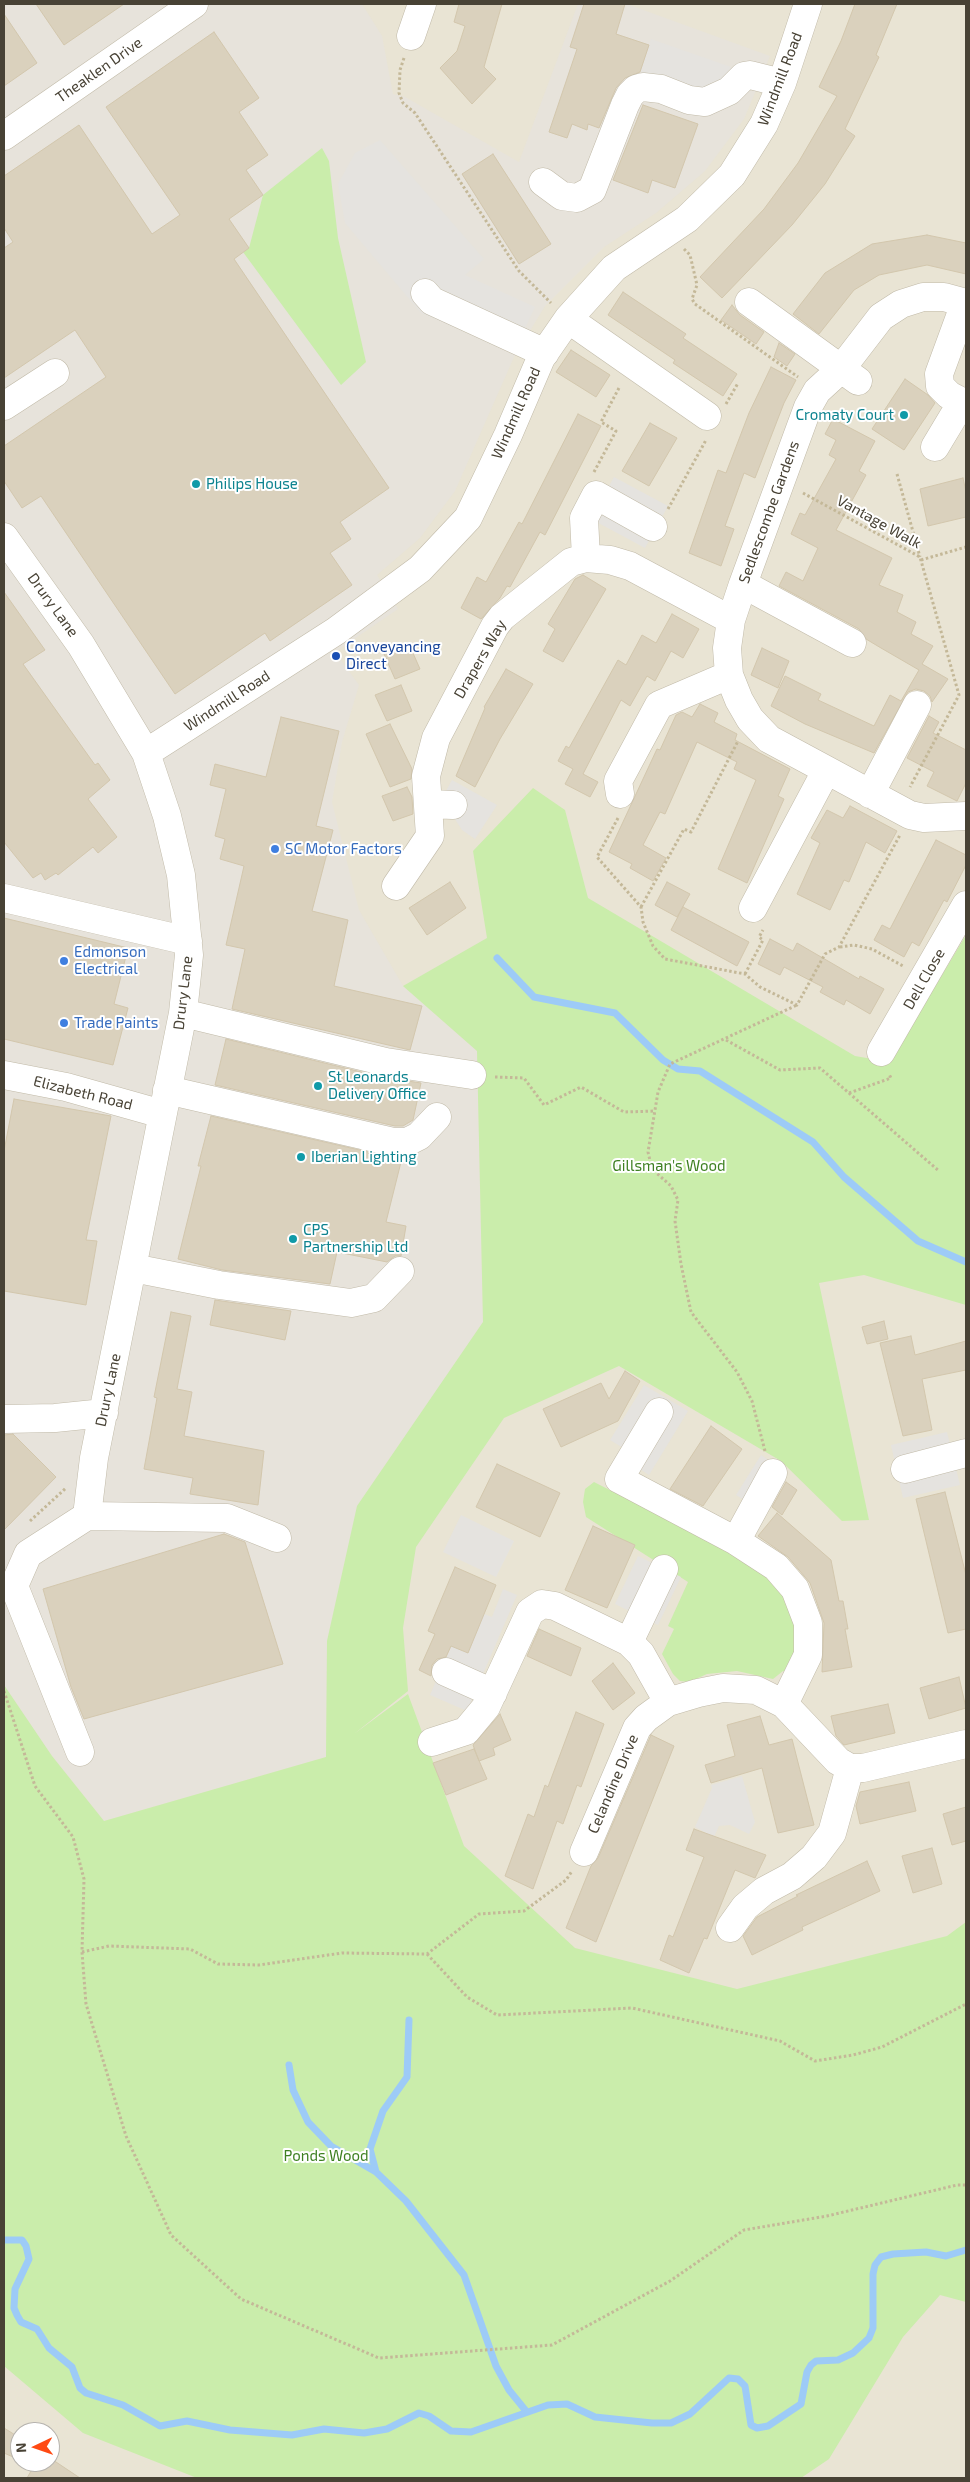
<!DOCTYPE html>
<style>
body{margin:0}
#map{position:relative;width:970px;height:2482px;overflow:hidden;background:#f5f1e6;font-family:"Exo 2",sans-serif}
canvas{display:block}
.frame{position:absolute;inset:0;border:5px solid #484235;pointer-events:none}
.north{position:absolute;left:10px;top:2422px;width:50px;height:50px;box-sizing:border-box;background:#fff;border:1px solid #b6b3ae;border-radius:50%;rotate:267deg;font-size:14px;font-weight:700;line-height:20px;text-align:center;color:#484235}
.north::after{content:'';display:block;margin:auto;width:18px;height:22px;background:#ff4a13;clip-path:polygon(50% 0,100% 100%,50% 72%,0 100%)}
</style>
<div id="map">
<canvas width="970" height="2482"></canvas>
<div class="frame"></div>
<div class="north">N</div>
</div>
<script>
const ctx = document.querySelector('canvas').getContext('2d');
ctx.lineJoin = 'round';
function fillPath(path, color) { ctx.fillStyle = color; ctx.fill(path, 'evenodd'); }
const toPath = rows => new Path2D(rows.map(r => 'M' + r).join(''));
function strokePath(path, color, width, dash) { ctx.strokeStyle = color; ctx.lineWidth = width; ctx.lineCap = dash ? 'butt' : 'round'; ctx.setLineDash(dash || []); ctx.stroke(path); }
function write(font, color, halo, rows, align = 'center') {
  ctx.font = font + ' "Exo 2",sans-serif'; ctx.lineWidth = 4; ctx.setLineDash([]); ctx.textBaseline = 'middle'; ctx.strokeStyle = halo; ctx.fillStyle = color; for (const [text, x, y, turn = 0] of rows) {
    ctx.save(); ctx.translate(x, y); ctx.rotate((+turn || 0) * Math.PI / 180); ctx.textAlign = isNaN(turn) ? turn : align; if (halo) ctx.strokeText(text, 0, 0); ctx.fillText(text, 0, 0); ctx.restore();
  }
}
const residential = toPath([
 [4,4,966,4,966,2478,4,2478],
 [20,2432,50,2432,50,2462,20,2462]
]);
const industrial = toPath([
 [4,4,362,4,382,36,393,94,405,97,519,162,578,4,627,4,770,56,744,119,705,171,656,213,604,247,545,306,514,357,455,491,420,538,377,575,398,609,335,652,359,685,342,742,332,802,359,910,403,986,477,1051,483,1322,357,1506,327,1641,326,1757,104,1821,52,1756,4,1685]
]);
const green = toPath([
 [322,148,329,161,338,238,366,362,341,385,243,252,249,248,263,195],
 [533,788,565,810,588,898,855,1056,890,1062,966,935,966,1305,864,1275,819,1283,869,1520,842,1521,781,1461,619,1366,504,1418,416,1547,403,1628,408,1691,354,1734,408,1694,464,1846,575,1948,737,1989,947,1936,966,1922,966,2302,940,2295,903,2337,829,2459,801,2478,197,2478,83,2433,4,2366,4,1685,52,1756,104,1821,326,1757,327,1641,357,1506,483,1322,477,1051,403,986,487,938,473,851],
 [594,1482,708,1540,769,1577,791,1606,798,1648,789,1675,783,1671,773,1679,737,1671,707,1674,689,1682,680,1681,673,1674,662,1654,674,1629,668,1626,688,1582,586,1517,583,1502,585,1489]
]);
const parking = toPath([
 [651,39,731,67,726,84,704,94,640,72],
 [380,140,484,259,465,275,535,307,514,352,421,313,345,223,338,184,355,153],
 [614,477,668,506,645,548,591,519],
 [452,780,497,805,475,839,462,830,453,816,437,807],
 [644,1385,688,1411,649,1475,629,1462,633,1454,610,1440],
 [947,1432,960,1485,903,1498,891,1445],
 [761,1455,773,1463,749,1503,736,1495],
 [461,1515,514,1541,496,1577,443,1552],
 [638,1556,681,1577,658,1625,615,1604],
 [503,1589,517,1595,467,1711,430,1695,451,1646,468,1652,484,1614,492,1617],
 [742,1776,755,1822,749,1834,730,1825,719,1826,714,1837,695,1827,712,1788,711,1785]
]);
const stream = toPath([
 [497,958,534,997,615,1013,663,1060,678,1069,700,1071,813,1142,844,1177,918,1241,966,1262],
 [409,2020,407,2077,383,2111,370,2149,376,2172,406,2201,464,2275,496,2366,509,2390,526,2411],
 [289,2065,293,2090,308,2122,331,2146,376,2172],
 [4,2240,22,2240,26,2246,29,2259,15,2289,14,2308,17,2315,21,2322,37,2329,49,2348,72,2367,80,2388,86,2393,123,2405,160,2426,187,2421,230,2430,292,2435,324,2429,364,2433,387,2429,419,2413,429,2416,451,2431,471,2432,548,2405,567,2404,595,2417,652,2423,671,2423,690,2414,729,2378,738,2379,745,2386,751,2425,757,2428,768,2426,801,2404,807,2372,811,2365,816,2361,838,2360,853,2353,869,2338,873,2328,873,2274,875,2265,881,2257,893,2254,926,2252,946,2256,966,2250]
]);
const building = toPath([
 [36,4,124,4,64,45,36,4],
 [459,4,502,4,484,67,496,79,472,104,440,68,457,51,465,26,454,22,459,4],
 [584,4,625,4,616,34,649,45,640,72,625,78,616,88,599,128,588,124,587,130,572,124,567,138,549,132,577,49,570,47,584,4],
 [855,4,897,4,876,55,879,57,845,129,855,136,825,184,792,225,722,298,700,277,764,209,798,163,837,96,819,87,841,41,855,4],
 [4,14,37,63,4,86,4,14],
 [214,32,259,98,239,112,268,155,246,170,263,195,229,219,249,248,234,259,389,488,340,522,351,539,330,553,352,585,270,641,265,633,175,694,41,496,22,508,4,481,4,446,106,377,75,330,4,378,4,248,13,242,4,228,4,176,79,125,152,234,180,215,106,107,214,32],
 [643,105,698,124,675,188,652,180,648,193,613,180,643,105],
 [493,154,551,244,519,264,462,174,493,154],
 [927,235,966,243,966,274,927,265,879,275,854,290,819,334,793,314,825,273,872,244,927,235],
 [623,292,686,334,683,338,737,374,723,396,673,363,675,360,608,315,623,292],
 [732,305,740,315,764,332,756,344,721,320,732,305],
 [779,343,795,354,787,366,774,357,779,343],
 [571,350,610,375,596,397,556,372,571,350],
 [771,367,796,380,784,403,755,478,744,473,725,526,734,529,721,566,689,553,718,470,726,473,749,413,771,367],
 [905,379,928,395,935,403,904,450,872,429,905,379],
 [578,414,601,426,545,535,540,532,510,587,507,586,500,598,481,619,461,608,477,577,486,582,519,522,522,524,578,414],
 [833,419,875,441,859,471,866,475,836,530,892,558,879,585,903,595,897,612,916,622,911,634,933,646,922,664,948,679,932,702,930,696,924,691,916,689,908,692,874,753,805,724,771,706,785,676,821,694,818,700,874,726,890,695,901,701,919,670,881,648,866,639,859,629,779,586,786,572,803,581,818,548,791,534,800,513,805,515,836,459,829,455,836,440,825,434,833,419],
 [650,423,677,438,649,486,622,471,650,423],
 [963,478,966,492,966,517,928,526,920,489,963,478],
 [583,575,606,589,563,662,543,651,555,629,548,624,575,579,583,575],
 [4,592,45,650,23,664,95,765,98,763,110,780,88,799,117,837,98,853,93,847,58,875,56,873,45,880,41,873,33,878,4,842,4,592],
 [672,614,699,629,683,658,671,651,655,681,647,676,630,706,621,700,583,774,598,782,590,797,565,784,573,769,558,761,566,746,569,748,618,660,626,665,642,635,656,643,672,614],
 [409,644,420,669,395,679,384,654,409,644],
 [762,648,789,661,778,688,751,675,762,648],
 [506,669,533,684,500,739,475,787,456,776,485,708,484,707,506,669],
 [401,685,412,711,387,721,375,695,401,685],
 [700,704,718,713,714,722,737,734,735,740,790,769,778,796,784,799,747,883,718,869,756,780,734,769,737,762,697,742,665,814,660,812,643,845,666,858,653,881,630,868,632,864,609,852,657,749,660,750,676,715,682,712,692,717,700,704],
 [929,716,939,722,933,733,966,750,966,783,957,801,927,786,934,772,907,758,929,716],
 [281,717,339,731,316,826,333,830,312,911,348,920,334,986,422,1006,410,1050,232,1009,245,949,226,945,244,866,220,859,225,839,215,836,226,789,210,785,215,764,266,777,281,717],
 [390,724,412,769,411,779,390,787,366,734,390,724],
 [407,787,412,797,413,814,393,821,382,796,407,787],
 [850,806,897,831,885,853,866,842,849,882,844,880,830,910,797,894,820,843,811,838,827,810,843,818,850,806],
 [936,840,966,855,966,865,947,902,944,900,919,946,912,942,904,957,874,940,882,925,890,929,936,840],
 [450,882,466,908,427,935,409,908,450,882],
 [667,882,690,894,677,917,655,905,667,882],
 [683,907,749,942,737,966,671,930,683,907],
 [4,918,128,948,114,1004,128,1008,113,1065,4,1039,4,918],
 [770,939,793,951,797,943,859,979,860,976,884,989,870,1014,846,1000,844,1005,820,992,823,987,784,967,780,975,758,964,770,939],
 [226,1039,382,1077,421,1083,413,1120,403,1126,395,1126,215,1085,226,1039],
 [14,1099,111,1116,86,1240,97,1241,86,1305,4,1291,4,1151,14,1099],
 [211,1116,390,1157,402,1158,386,1222,406,1226,401,1256,395,1256,387,1262,337,1252,330,1284,222,1270,178,1259,201,1166,198,1166,211,1116],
 [215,1300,291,1311,285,1340,210,1325,215,1300],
 [171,1312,191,1316,177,1389,192,1392,184,1436,264,1451,258,1505,190,1494,193,1478,144,1469,157,1398,154,1397,171,1312],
 [884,1321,888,1339,867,1344,862,1327,884,1321],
 [911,1336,915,1355,966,1341,966,1370,922,1379,932,1430,903,1436,880,1343,911,1336],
 [625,1371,640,1381,618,1421,561,1447,543,1409,601,1383,609,1399,625,1371],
 [711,1426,742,1449,703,1506,670,1489,711,1426],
 [13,1434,56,1477,4,1530,4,1435,13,1434],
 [497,1464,560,1493,540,1537,476,1507,497,1464],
 [786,1482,797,1490,782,1515,772,1507,786,1482],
 [945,1492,966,1575,966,1629,948,1633,916,1499,945,1492],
 [777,1513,831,1560,839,1601,843,1601,848,1629,845,1629,852,1667,822,1672,824,1623,810,1583,788,1557,758,1536,777,1513],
 [593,1526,635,1545,607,1608,565,1590,593,1526],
 [224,1534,245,1542,283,1664,84,1719,71,1687,43,1589,224,1534],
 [455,1567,496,1585,468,1653,451,1646,446,1657,437,1659,432,1665,431,1676,419,1670,435,1634,428,1631,455,1567],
 [539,1629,581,1648,571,1676,527,1656,539,1629],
 [613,1663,635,1693,613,1710,592,1681,613,1663],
 [959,1677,966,1708,929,1719,920,1688,959,1677],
 [888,1704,895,1733,844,1745,836,1736,831,1716,888,1704],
 [576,1712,604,1724,581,1787,577,1785,563,1824,557,1821,533,1889,505,1876,528,1814,534,1817,545,1785,548,1787,576,1712],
 [500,1714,511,1740,493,1748,495,1755,479,1761,473,1745,500,1714],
 [760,1716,769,1745,792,1739,814,1825,778,1833,762,1768,711,1783,705,1765,735,1756,727,1725,760,1716],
 [651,1735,674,1746,596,1942,566,1928,591,1866,598,1858,651,1735],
 [474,1749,487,1779,446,1795,433,1763,474,1749],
 [909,1782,916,1811,860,1824,856,1806,860,1792,909,1782],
 [966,1807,966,1841,952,1845,943,1814,966,1807],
 [694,1829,766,1855,755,1878,735,1870,707,1939,704,1938,689,1973,660,1960,669,1935,673,1937,704,1857,686,1850,694,1829],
 [932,1848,942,1884,913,1893,902,1856,932,1848],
 [867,1861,880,1891,802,1927,803,1930,752,1955,743,1936,757,1917,798,1896,796,1895,867,1861],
 [4,2428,20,2438,20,2460,4,2453,4,2428],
 [50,2458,80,2478,27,2478,34,2466,25,2462,50,2462,50,2458]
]);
const path = toPath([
 [404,58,400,70,399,93,403,103,415,113,519,271,551,303],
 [684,249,690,255,697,285,692,299,695,304,798,377],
 [726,404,738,383],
 [594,472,616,431,601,422,620,386],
 [897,474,920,557],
 [803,493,920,557,959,695,910,787],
 [668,509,706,440],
 [921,560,966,547],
 [618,818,597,857,641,907,643,922,653,946,665,959,745,974,760,987,797,1005,825,954,839,947,900,835],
 [641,907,684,829,691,832,738,741],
 [840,947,854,945,872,949,903,966],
 [745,974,763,940,759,937,763,930],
 [726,1040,780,1070,820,1068,939,1171],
 [495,1077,524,1078,544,1105,581,1087,624,1112,655,1111],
 [849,1093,891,1078,889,1074],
 [765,1451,752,1401,737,1372,691,1312,681,1264,675,1221,678,1200,671,1186,652,1169,648,1152,658,1092,670,1064,797,1005],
 [30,1521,66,1488],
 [4,1691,35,1786,73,1837,84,1879,82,1952,86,2004,126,2136,171,2235,241,2299,379,2358,552,2345,670,2281,744,2230,827,2216,957,2185,966,2185],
 [82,1952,109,1946,190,1949,218,1964,259,1965,342,1953,427,1954,479,1914,524,1911,566,1880,572,1871],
 [427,1954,467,1997,497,2015,632,2008,780,2041,815,2061,853,2055,882,2047,966,2004]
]);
const minor = toPath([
 [411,36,422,4],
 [4,136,194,4],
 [543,182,562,196,577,198,592,190,625,105,630,95,636,89,643,87,661,89,689,100,705,102,729,91,744,76,750,75,782,83],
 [425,293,432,301,545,353],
 [749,302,858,381],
 [965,303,939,374,940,386,949,395,966,404],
 [966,303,944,297,923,297,901,304,881,317,841,369,817,391,808,407,743,584,731,620,727,648,729,675,739,700,750,719,769,739,910,815,924,818,966,816],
 [568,319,707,416],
 [4,406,55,373],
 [935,447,962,402],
 [4,537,81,645,146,753,167,816,181,875,189,955,183,1013,94,1458,87,1516,28,1554,14,1586,80,1752],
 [586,558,584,518,596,495,653,527],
 [743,584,852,643],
 [146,753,336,631,420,569,468,518,508,435,541,358,568,319,614,268,687,219,732,175,764,124,782,83,808,4],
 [620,794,618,781,659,705,729,675],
 [870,794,917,705],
 [428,804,453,805],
 [396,886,430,836,426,776,436,738,495,626,502,617,571,562,586,558,610,560,630,566,731,620],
 [4,898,188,941],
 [753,908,826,771],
 [183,1013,386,1062,472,1075],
 [881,1052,966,905],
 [4,1075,66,1087,162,1114],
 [167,1090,393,1142,407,1142,419,1136,437,1117],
 [133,1268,219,1285,351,1303,374,1298,400,1271],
 [659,1412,619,1479,736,1541,776,1567,795,1589,808,1623,808,1655,784,1704],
 [4,1419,55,1418,104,1413],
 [905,1469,966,1453],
 [87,1516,227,1518,277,1538],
 [736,1541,773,1473],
 [629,1642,664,1569],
 [446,1672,493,1693],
 [432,1742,466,1731,486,1707,530,1612,542,1604,555,1606,629,1642,641,1654,668,1702],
 [584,1852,637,1728,646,1718,668,1702,698,1693,723,1688,756,1690,784,1704,838,1761,850,1768,863,1768,966,1744],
 [730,1928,745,1907,764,1891,792,1876,814,1857,832,1833,850,1768]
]);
const markers = [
 [904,415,5,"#0f9aa8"],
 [196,484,5,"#0f9aa8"],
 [336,656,5,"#1a4fb4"],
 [275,849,5,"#3f7fe0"],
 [64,961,5,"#3f7fe0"],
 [64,1023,5,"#3f7fe0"],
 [318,1086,5,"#0f9aa8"],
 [301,1157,5,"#0f9aa8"],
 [293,1239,5,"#0f9aa8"]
];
const streetNames = [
 ["Theaklen Drive",99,70,-35],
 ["Windmill Road",780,79,-69],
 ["Windmill Road",516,413,-66],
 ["Sedlescombe Gardens",769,512,-70],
 ["Vantage Walk",879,522,29],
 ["Drury Lane",53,605,54],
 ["Drapers Way",480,659,-60],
 ["Windmill Road",227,701,-33],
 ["Dell Close",924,979,-60],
 ["Drury Lane",183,993,-83],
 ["Elizabeth Road",83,1093,14],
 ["Drury Lane",108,1390,-78],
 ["Celandine Drive",613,1784,-67]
];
const cultureNames = [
 ["Cromaty Court",894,415,"right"],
 ["Philips House",206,484],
 ["St Leonards",328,1077],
 ["Delivery Office",328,1094],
 ["Iberian Lighting",311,1157],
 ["CPS",303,1230],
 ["Partnership Ltd",303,1247]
];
const transitNames = [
 ["Conveyancing",346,647],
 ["Direct",346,664]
];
const shopNames = [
 ["SC Motor Factors",285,849],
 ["Edmonson",74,952],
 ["Electrical",74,969],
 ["Trade Paints",74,1023]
];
const parkNames = [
 ["Gillsman's Wood",669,1166],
 ["Ponds Wood",326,2156]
];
fillPath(residential, '#e9e4d4');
fillPath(industrial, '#e7e3db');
fillPath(green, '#caedab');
fillPath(parking, '#e5e3df');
strokePath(stream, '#9dcbf7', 7);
fillPath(building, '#dad1bd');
strokePath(building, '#d3c7ad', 1);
strokePath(minor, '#c1baa8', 29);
strokePath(path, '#c4b898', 3, [2.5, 2.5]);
strokePath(minor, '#fff', 28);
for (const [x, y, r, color] of markers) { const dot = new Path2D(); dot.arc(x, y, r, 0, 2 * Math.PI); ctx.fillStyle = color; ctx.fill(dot); strokePath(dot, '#fff', 2); }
write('15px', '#484235', '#fff', streetNames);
write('15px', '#0d838f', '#fff', cultureNames, 'left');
write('15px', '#164399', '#fff', transitNames, 'left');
write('15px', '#366cbe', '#fff', shopNames, 'left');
write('15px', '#3e8022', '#fff', parkNames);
</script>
